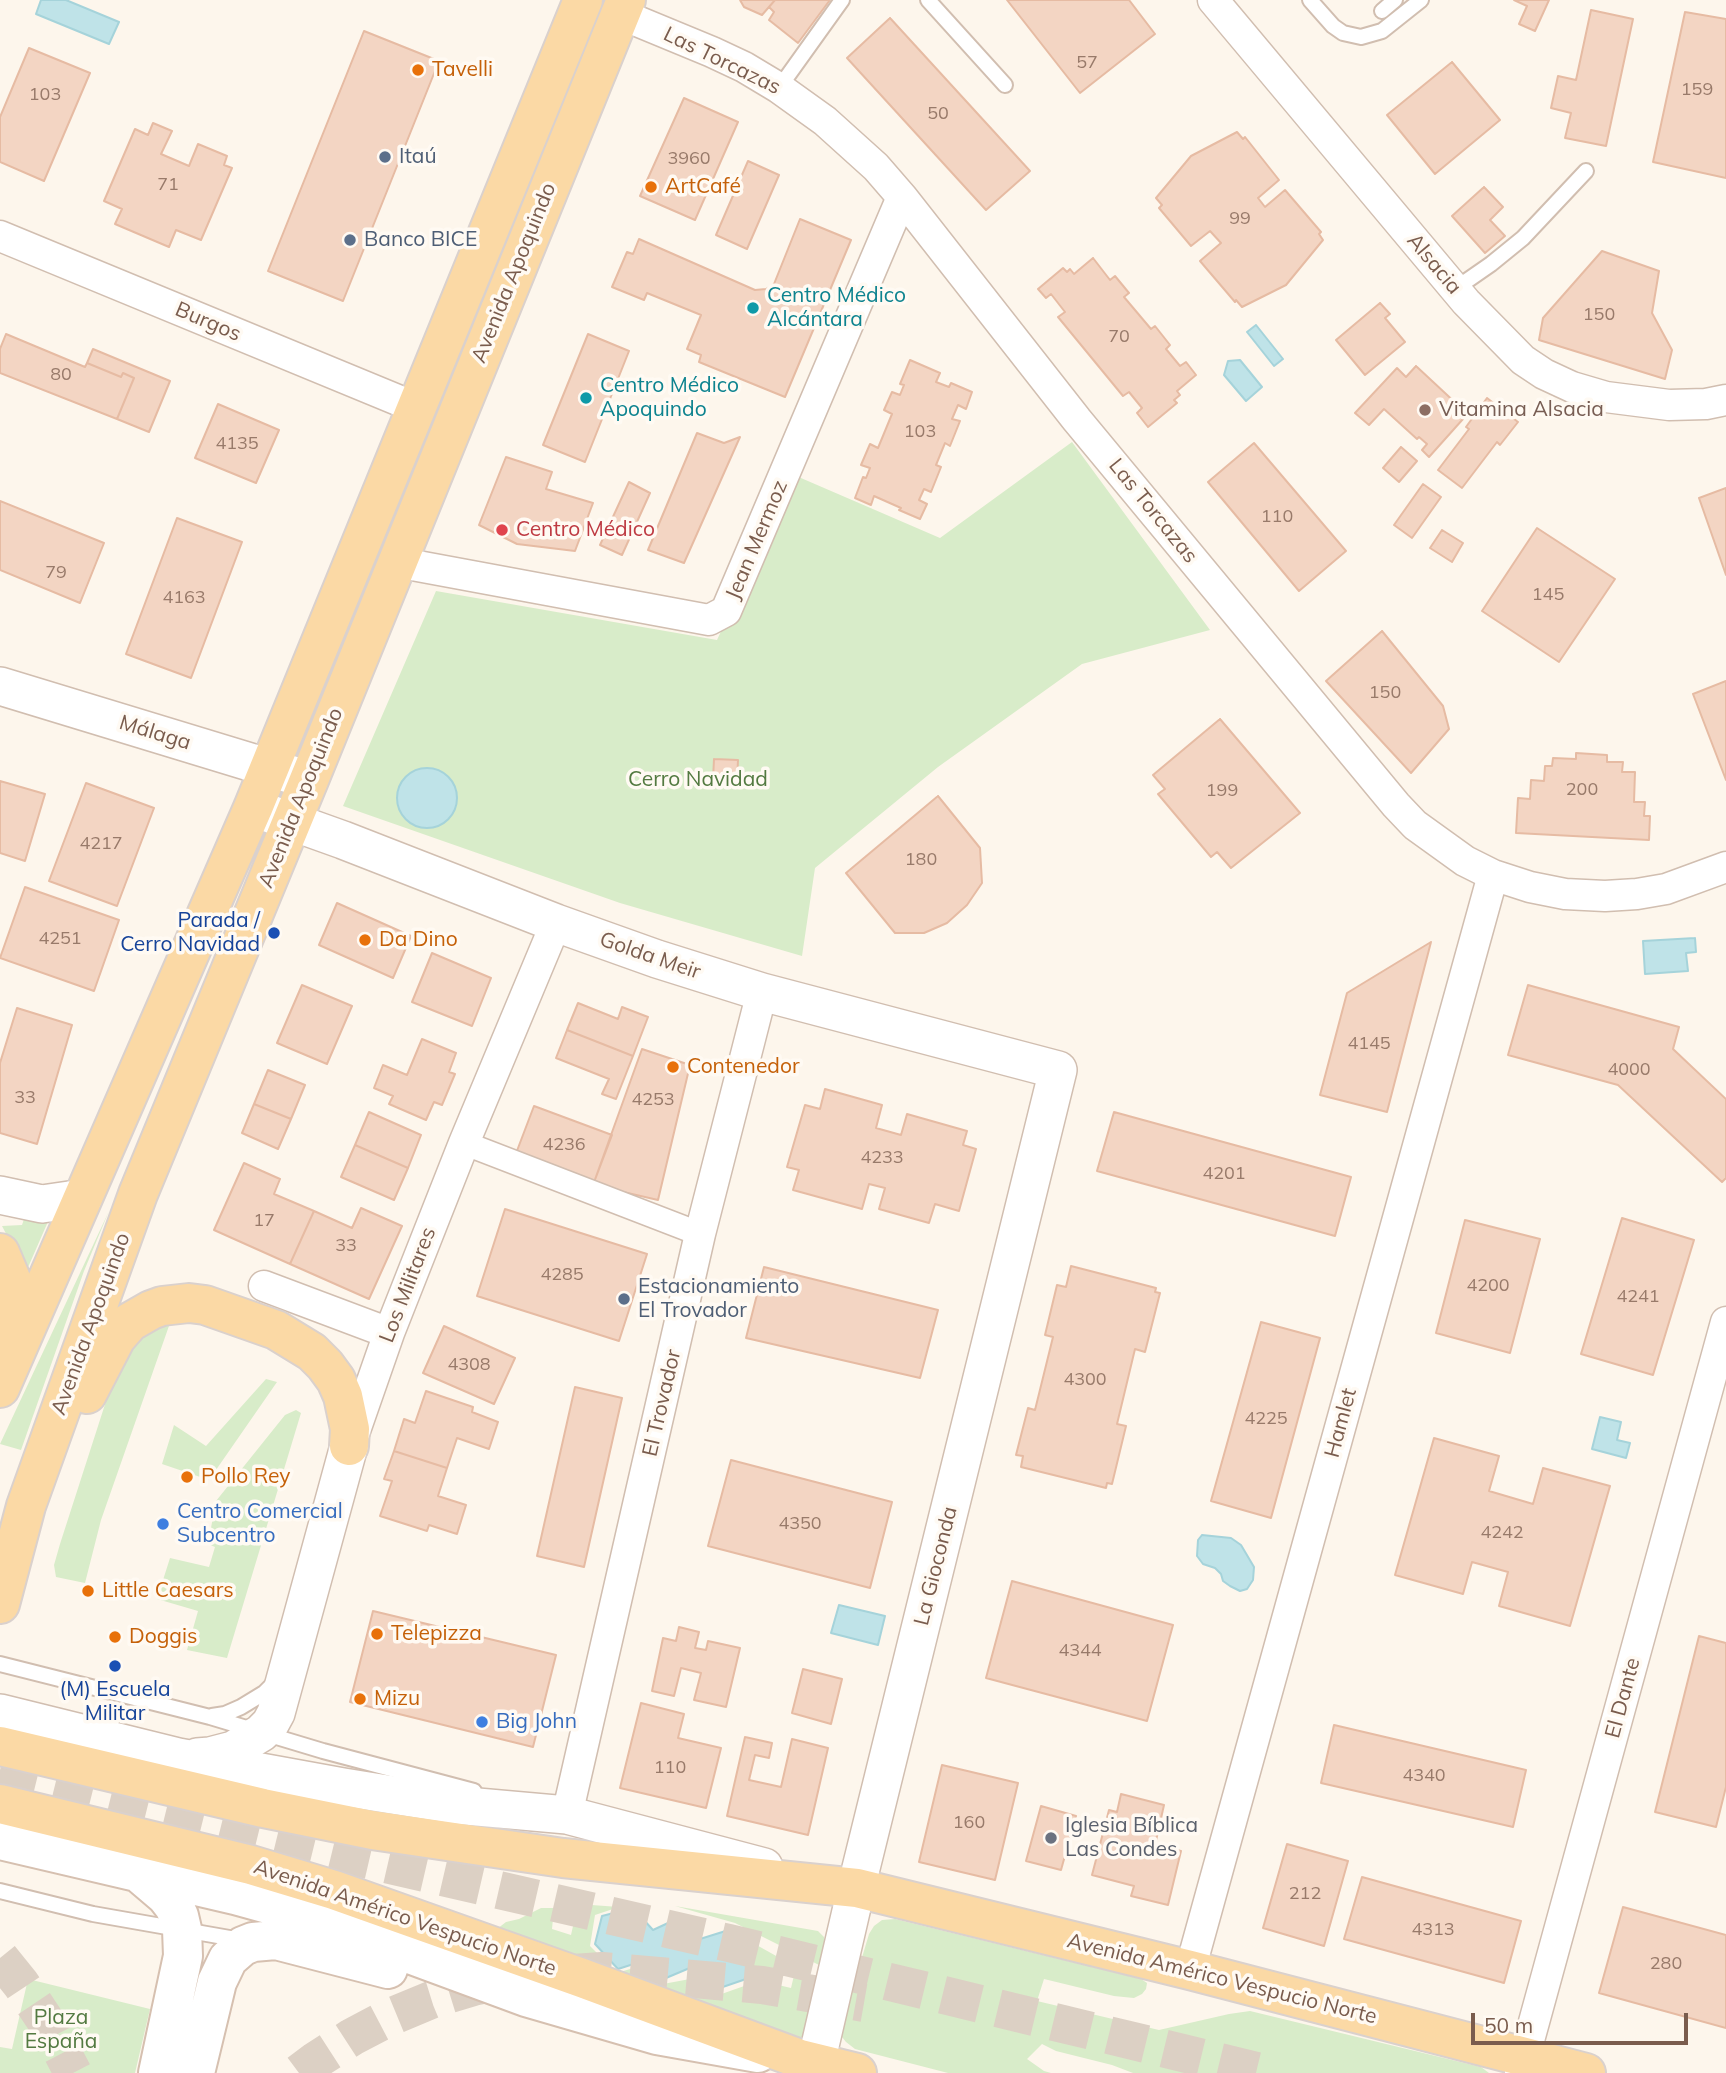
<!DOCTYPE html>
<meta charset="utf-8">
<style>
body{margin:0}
#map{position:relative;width:1726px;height:2073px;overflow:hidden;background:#fdf6ec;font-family:Mulish,sans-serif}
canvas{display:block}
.scale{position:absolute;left:1471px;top:2013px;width:217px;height:32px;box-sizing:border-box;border:4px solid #7a5c4d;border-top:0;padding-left:9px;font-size:21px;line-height:24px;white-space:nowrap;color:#7a5c4d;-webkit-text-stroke:5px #fffaf3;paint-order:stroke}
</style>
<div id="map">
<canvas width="1726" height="2073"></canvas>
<div class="scale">50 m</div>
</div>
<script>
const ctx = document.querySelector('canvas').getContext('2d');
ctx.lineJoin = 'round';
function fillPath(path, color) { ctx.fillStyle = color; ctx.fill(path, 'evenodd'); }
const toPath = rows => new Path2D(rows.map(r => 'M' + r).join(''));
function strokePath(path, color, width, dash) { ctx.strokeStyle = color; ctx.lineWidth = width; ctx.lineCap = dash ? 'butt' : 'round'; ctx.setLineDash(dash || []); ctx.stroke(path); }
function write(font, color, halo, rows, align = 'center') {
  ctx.font = font + ' Mulish,sans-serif'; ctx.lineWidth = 7; ctx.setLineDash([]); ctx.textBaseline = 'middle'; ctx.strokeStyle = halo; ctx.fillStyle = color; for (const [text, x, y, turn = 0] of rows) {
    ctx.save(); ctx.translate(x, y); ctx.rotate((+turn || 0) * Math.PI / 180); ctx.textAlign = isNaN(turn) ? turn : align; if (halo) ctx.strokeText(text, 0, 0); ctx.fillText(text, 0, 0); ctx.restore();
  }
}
const green = toPath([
 [1072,442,1210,630,1082,664,938,767,815,868,802,956,620,903,343,806,436,591,717,640,794,475,940,538],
 [109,1211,84,1271,21,1450,0,1444],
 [26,1213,50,1217,26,1272,2,1226,22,1225],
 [170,1323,101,1520,85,1583,56,1577,54,1565,60,1544,118,1364,130,1349,147,1335],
 [266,1379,277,1382,209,1480,162,1464,174,1425,206,1446],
 [296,1410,301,1413,227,1658,187,1650,198,1611,157,1599,170,1558,209,1567,215,1547,208,1544,216,1501,285,1415],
 [578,1904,619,1907,595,1915,590,1946,617,1973,643,1965,663,1984,690,1979,713,1997,747,1985,754,1951,744,1938,778,1957,774,1984,791,1988,796,1967,817,1980,802,2038,796,2042,497,1929,506,1922,519,1919,541,1908,554,1908,552,1929,571,1935],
 [675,1906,818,1931,824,1937,824,1943,821,1966,735,1923],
 [895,1919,1141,1979,1147,1983,1146,1989,1142,1994,1134,1998,1114,1996,1044,1979,1037,2001,1159,2030,1229,2014,1250,2011,1481,2067,1489,2073,1133,2073,1112,2065,1056,2051,1042,2044,1027,2059,1044,2071,1051,2073,948,2073,855,2049,846,2042,842,2037,841,2028,869,1934,874,1926,882,1920],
 [28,1979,150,2009,135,2073,0,2073,0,2047,12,2049]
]);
const water = toPath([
 [41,0,66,0,119,22,109,44,36,14,41,0],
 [1256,325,1283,359,1274,366,1247,332,1256,325],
 [1240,360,1262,387,1246,401,1224,375,1228,361,1240,360],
 '397 798a30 30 0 1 1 60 0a30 30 0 1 1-60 0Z',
 [1695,938,1696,952,1686,953,1688,971,1645,974,1643,941,1695,938],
 [1600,1417,1621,1422,1617,1440,1630,1443,1626,1458,1592,1449,1600,1417],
 [1202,1535,1231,1538,1241,1545,1254,1567,1253,1580,1247,1589,1240,1591,1230,1586,1223,1581,1221,1574,1215,1568,1203,1564,1197,1556,1198,1540,1202,1535],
 [839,1605,885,1616,878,1645,831,1633,839,1605],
 [633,1908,653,1930,681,1917,700,1939,732,1929,752,1951,746,1979,714,1990,692,1967,666,1978,646,1960,618,1969,595,1944,602,1916,633,1908]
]);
const building = toPath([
 [740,0,775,0,762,15,744,7,740,0],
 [775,0,830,0,798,43,769,20,774,12,769,7,775,0],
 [1007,0,1129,0,1155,34,1080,93,1007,0],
 [1514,0,1549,0,1535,31,1519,24,1527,6,1514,0],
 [1591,10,1633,19,1606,146,1565,138,1571,113,1551,108,1558,76,1576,80,1591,10],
 [1685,12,1726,19,1726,178,1653,162,1685,12],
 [890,18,1030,171,986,210,847,58,890,18],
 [364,31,439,61,343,301,268,271,364,31],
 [29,48,90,73,44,181,0,162,0,117,29,48],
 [1452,62,1500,120,1435,174,1387,115,1452,62],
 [684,98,738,122,695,220,640,196,684,98],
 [153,123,172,131,161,154,189,166,198,144,227,156,224,165,232,168,201,240,176,230,169,247,115,224,122,209,104,201,135,129,148,135,153,123],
 [1237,132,1243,139,1245,137,1279,180,1258,198,1265,207,1285,190,1321,232,1319,234,1323,240,1286,285,1242,307,1236,300,1235,302,1200,261,1221,243,1210,231,1191,246,1159,208,1162,205,1156,198,1191,156,1237,132],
 [748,161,779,175,747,249,716,235,748,161],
 [1484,187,1503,207,1490,220,1505,236,1485,253,1452,216,1484,187],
 [800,219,851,240,785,397,699,362,701,355,687,349,701,315,647,293,644,300,612,287,627,252,633,254,639,239,755,290,766,289,774,284,800,219],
 [1602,251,1659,271,1652,313,1672,350,1665,379,1539,340,1543,318,1602,251],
 [1093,258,1110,280,1115,276,1129,293,1124,297,1151,329,1155,326,1170,345,1166,349,1180,366,1186,362,1196,375,1177,391,1180,395,1174,400,1177,403,1148,427,1137,413,1142,408,1129,392,1123,396,1058,317,1065,312,1051,294,1046,298,1038,289,1063,268,1067,272,1070,269,1074,274,1093,258],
 [1380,303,1390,314,1385,318,1405,342,1365,375,1336,340,1380,303],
 [6,334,85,367,87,363,121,377,123,373,134,378,117,419,0,373,0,349,6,334],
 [588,334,629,351,585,462,543,445,588,334],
 [93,349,170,381,149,432,117,419,134,378,123,373,121,377,87,363,93,349],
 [910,360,940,373,936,382,949,387,951,383,972,392,966,409,958,405,952,419,960,421,950,446,945,443,936,465,941,467,931,492,924,489,919,500,927,504,920,519,899,510,901,508,874,496,871,505,855,498,863,477,866,478,870,468,861,465,870,444,878,448,892,414,884,410,892,392,900,395,904,385,900,384,910,360],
 [1416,366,1460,407,1456,412,1463,419,1429,457,1422,450,1427,444,1419,437,1417,439,1384,409,1369,425,1355,413,1397,368,1406,377,1416,366],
 [1487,398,1518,422,1500,445,1497,442,1462,488,1438,470,1469,429,1466,427,1487,398],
 [218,404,279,430,256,483,195,458,218,404],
 [697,433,724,443,740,437,684,563,648,550,697,433],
 [1254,443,1346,551,1299,591,1208,482,1254,443],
 [1401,447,1417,461,1399,482,1383,468,1401,447],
 [506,457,552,472,546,489,593,503,575,551,517,544,479,525,506,457],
 [629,482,650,493,622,555,600,545,629,482],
 [1423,484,1441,497,1412,538,1394,525,1423,484],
 [1726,488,1726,575,1699,498,1726,488],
 [0,501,104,543,80,603,0,570,0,501],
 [177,518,242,542,191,678,126,654,177,518],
 [1537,528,1615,579,1559,662,1482,611,1537,528],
 [1442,530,1463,543,1452,562,1430,548,1442,530],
 [1382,631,1443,706,1449,729,1411,773,1326,681,1382,631],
 [1726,681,1726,780,1693,694,1726,681],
 [1220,719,1300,813,1231,868,1217,852,1211,857,1158,794,1165,789,1153,775,1220,719],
 [1576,753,1607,755,1607,762,1623,762,1622,772,1635,772,1634,802,1645,802,1644,816,1650,816,1649,840,1516,833,1518,798,1530,799,1531,780,1544,781,1545,766,1552,766,1553,758,1576,759,1576,753],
 [714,759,738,760,737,782,713,780,714,759],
 [0,781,45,794,25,861,0,853,0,781],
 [86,783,154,808,117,906,49,881,86,783],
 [938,796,980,848,982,883,967,905,947,923,924,933,895,933,846,873,938,796],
 [25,887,119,920,94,991,0,958,25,887],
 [337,903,411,936,393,978,319,945,337,903],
 [1431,942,1387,1112,1320,1095,1347,993,1431,942],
 [432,953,491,978,472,1026,412,1002,432,953],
 [302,985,352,1006,327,1064,277,1043,302,985],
 [1528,985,1679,1027,1673,1049,1726,1099,1726,1178,1722,1182,1618,1085,1508,1055,1528,985],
 [578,1003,618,1019,622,1007,648,1017,633,1056,567,1030,578,1003],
 [17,1008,72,1025,37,1144,0,1133,0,1063,17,1008],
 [567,1030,633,1056,616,1099,602,1094,609,1079,556,1058,567,1030],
 [422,1039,456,1053,449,1072,455,1074,442,1105,434,1102,426,1120,389,1104,393,1096,374,1088,383,1065,407,1075,422,1039],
 [642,1049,690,1065,658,1200,593,1185,642,1049],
 [268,1070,305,1085,291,1119,254,1104,268,1070],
 [825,1089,882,1105,876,1128,901,1135,907,1114,967,1131,963,1145,976,1149,959,1211,935,1204,929,1223,879,1209,885,1188,869,1184,862,1209,793,1190,799,1170,787,1167,805,1105,820,1109,825,1089],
 [254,1104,291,1119,278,1149,242,1133,254,1104],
 [534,1106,612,1135,593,1185,515,1156,534,1106],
 [369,1112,421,1135,408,1168,355,1145,369,1112],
 [1114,1112,1351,1177,1335,1236,1097,1171,1114,1112],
 [355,1145,408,1168,394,1200,341,1177,355,1145],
 [244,1163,280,1179,274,1194,314,1211,290,1264,214,1230,244,1163],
 [361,1208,402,1226,369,1299,290,1264,314,1211,352,1228,361,1208],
 [505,1209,647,1254,619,1341,477,1296,505,1209],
 [1622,1218,1694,1240,1653,1375,1581,1354,1622,1218],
 [1465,1220,1540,1239,1510,1353,1436,1333,1465,1220],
 [1071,1266,1156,1288,1155,1292,1160,1293,1145,1352,1135,1349,1117,1424,1126,1426,1112,1484,1107,1483,1106,1488,1021,1467,1023,1456,1016,1455,1028,1408,1035,1410,1053,1337,1045,1335,1057,1285,1066,1287,1071,1266],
 [764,1267,938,1310,920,1378,746,1338,764,1267],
 [1261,1322,1320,1338,1271,1518,1211,1501,1261,1322],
 [444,1326,515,1358,494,1404,423,1373,444,1326],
 [575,1387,622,1398,584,1567,537,1556,575,1387],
 [426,1391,473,1407,472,1412,498,1422,489,1449,457,1438,447,1468,394,1451,404,1419,415,1423,426,1391],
 [1434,1438,1499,1456,1489,1491,1533,1504,1543,1468,1610,1486,1570,1626,1499,1606,1508,1572,1472,1562,1463,1594,1395,1575,1434,1438],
 [394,1451,447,1468,438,1496,466,1505,457,1534,429,1525,427,1531,380,1516,392,1481,384,1479,394,1451],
 [731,1460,892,1502,870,1588,708,1546,731,1460],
 [1012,1581,1173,1625,1147,1721,986,1678,1012,1581],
 [373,1611,556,1655,533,1747,350,1702,373,1611],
 [679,1627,699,1632,695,1648,706,1650,708,1641,740,1648,726,1707,694,1700,701,1673,681,1668,674,1696,652,1691,663,1638,676,1641,679,1627],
 [1699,1636,1726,1643,1726,1787,1716,1827,1655,1812,1699,1636],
 [803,1669,842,1679,831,1724,792,1713,803,1669],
 [641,1703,684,1714,678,1738,721,1748,706,1808,620,1788,641,1703],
 [1334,1725,1526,1770,1513,1827,1321,1783,1334,1725],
 [745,1737,772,1743,769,1758,755,1755,749,1780,781,1787,792,1739,828,1748,808,1835,727,1816,745,1737],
 [942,1765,1018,1783,995,1880,919,1862,942,1765],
 [1121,1794,1164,1805,1155,1845,1181,1851,1168,1905,1131,1896,1134,1886,1092,1875,1109,1810,1117,1812,1121,1794],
 [1041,1806,1076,1816,1061,1870,1026,1861,1041,1806],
 [1287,1844,1348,1861,1324,1946,1263,1928,1287,1844],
 [1362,1877,1521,1921,1504,1983,1344,1939,1362,1877],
 [1623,1907,1726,1935,1726,2028,1599,1993,1623,1907]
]);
const motorwayTunnel = toPath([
 [0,1770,338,1853,729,1943,1265,2073],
 [0,1958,21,1984,47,2023,73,2073],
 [573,1973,602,1971,762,1985,864,2003],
 [299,2073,315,2061,352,2037,390,2017,431,2000,473,1987,506,1980]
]);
const service = toPath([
 [928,0,1005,85],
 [1310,0,1333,26,1343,33,1361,37,1382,31,1421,0],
 [1382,11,1395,0],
 [779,88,842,0],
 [1455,289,1491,264,1523,238,1586,171],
 [0,1664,210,1717,323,1751,474,1791],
 [212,1716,225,1714,241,1707,264,1693,276,1681],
 [0,1891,93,1914,241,1940]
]);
const pedestrian = toPath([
 [464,1143,700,1234]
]);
const minor = toPath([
 [1213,0,1466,302,1523,360,1544,374,1572,387,1606,397,1669,405,1706,404,1726,400],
 [620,14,712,52,744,67,779,88,825,121,876,167,902,197,1077,420,1396,805,1415,825,1465,861,1493,875,1530,887,1565,894,1605,896,1637,894,1666,889,1726,867],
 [0,236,417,408],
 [396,562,709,620,726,611,902,197],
 [264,1286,389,1333],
 [351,1442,389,1333,464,1143,556,923],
 [567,1815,700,1234,762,992],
 [1190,1970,1493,875],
 [1520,2073,1726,1322]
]);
const tertiary = toPath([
 [0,686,309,780],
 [262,811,343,840,556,923,657,959,762,992,1058,1070,861,1868,816,2063],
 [0,1195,42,1204,83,1198],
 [0,1713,178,1757,343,1787,455,1805,567,1815,764,1867],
 [197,1757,210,1756,233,1750,261,1733,270,1724,276,1713,349,1446]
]);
const secondary = toPath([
 [0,1840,235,1895,293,1911,526,1997,657,2035,758,2053],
 [139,1873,166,1896,173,1905,179,1916,182,1929,183,1956,158,2073],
 [195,2073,217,1982,228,1959,243,1946,253,1942,276,1940,388,1969]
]);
const primary = toPath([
 [0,1253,11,1279,16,1300,18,1340],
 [0,1388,253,808,583,0],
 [87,1394,116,1338,130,1322,151,1310,162,1306,189,1303,205,1305,276,1330,312,1352,325,1365,336,1380,343,1396,350,1429,349,1446],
 [0,1604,26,1506,138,1194,309,780,626,0],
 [0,1746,263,1808,372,1830,563,1858,857,1888,1190,1970,1586,2073],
 [0,1804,251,1865,334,1890,582,1978,800,2059,857,2073]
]);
const markers = [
 [418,70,7,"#e8710a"],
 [385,157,7,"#5c6f8a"],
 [651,187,7,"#e8710a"],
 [350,240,7,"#5c6f8a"],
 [753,308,7,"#0f9aa8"],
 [586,398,7,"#0f9aa8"],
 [1425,410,7,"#8d6e63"],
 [502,530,7,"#e0444e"],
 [274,933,7,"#1a4fb4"],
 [365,940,7,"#e8710a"],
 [673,1067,7,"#e8710a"],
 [624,1299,7,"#5c6f8a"],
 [187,1477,7,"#e8710a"],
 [163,1524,7,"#3f7fe0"],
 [88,1591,7,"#e8710a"],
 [377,1634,7,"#e8710a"],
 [115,1637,7,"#e8710a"],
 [115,1666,7,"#1a4fb4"],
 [360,1699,7,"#e8710a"],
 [482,1722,7,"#3f7fe0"],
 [1051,1838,7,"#6b7280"]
];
const numberNames = [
 ["57",1087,63],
 ["159",1697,90],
 ["103",45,95],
 ["50",938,114],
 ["3960",689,159],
 ["71",168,185],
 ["99",1240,219],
 ["150",1599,315],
 ["70",1119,337],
 ["80",61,375],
 ["103",920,432],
 ["4135",237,444],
 ["110",1277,517],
 ["79",56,573],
 ["145",1548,595],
 ["4163",184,598],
 ["150",1385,693],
 ["200",1582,790],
 ["199",1222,791],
 ["4217",101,844],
 ["180",921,860],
 ["4251",60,939],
 ["4145",1369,1044],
 ["4000",1629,1070],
 ["33",25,1098],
 ["4253",653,1100],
 ["4236",564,1145],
 ["4233",882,1158],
 ["4201",1224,1174],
 ["17",264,1221],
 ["33",346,1246],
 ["4285",562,1275],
 ["4200",1488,1286],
 ["4241",1638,1297],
 ["4308",469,1365],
 ["4300",1085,1380],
 ["4225",1266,1419],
 ["4350",800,1524],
 ["4242",1502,1533],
 ["4344",1080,1651],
 ["110",670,1768],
 ["4340",1424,1776],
 ["160",969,1823],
 ["212",1305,1894],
 ["4313",1433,1930],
 ["280",1666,1964]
];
const streetNames = [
 ["Las Torcazas",722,61,26],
 ["Alsacia",1434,264,50],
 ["Avenida Apoquindo",514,273,-68],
 ["Burgos",208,322,23],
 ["Las Torcazas",1153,511,51],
 ["Jean Mermoz",757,540,-67],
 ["Málaga",155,733,17],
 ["Avenida Apoquindo",301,798,-68],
 ["Golda Meir",650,956,19],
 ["Los Militares",408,1285,-69],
 ["Avenida Apoquindo",91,1324,-70],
 ["El Trovador",662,1403,-77],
 ["Hamlet",1341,1423,-75],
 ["La Gioconda",936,1566,-76],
 ["El Dante",1623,1698,-75],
 ["Avenida Américo Vespucio Norte",405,1918,19],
 ["Avenida Américo Vespucio Norte",1222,1979,14]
];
const foodNames = [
 ["Tavelli",432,70],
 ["ArtCafé",665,187],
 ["Da Dino",379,940],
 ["Contenedor",687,1067],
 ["Pollo Rey",201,1477],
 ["Little Caesars",102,1591],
 ["Telepizza",391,1634],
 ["Doggis",129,1637],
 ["Mizu",374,1699]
];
const serviceNames = [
 ["Itaú",399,157],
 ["Banco BICE",364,240],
 ["Estacionamiento",638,1287],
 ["El Trovador",638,1311]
];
const cultureNames = [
 ["Centro Médico",767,296],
 ["Alcántara",767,320],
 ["Centro Médico",600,386],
 ["Apoquindo",600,410]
];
const educationNames = [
 ["Vitamina Alsacia",1439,410]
];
const healthNames = [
 ["Centro Médico",516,530]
];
const parkNames = [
 ["Cerro Navidad",698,780],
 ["Plaza",61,2018],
 ["España",61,2042]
];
const transitNames = [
 ["Parada /",260,921],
 ["Cerro Navidad",260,945],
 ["(M) Escuela",115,1690,"center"],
 ["Militar",115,1714,"center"]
];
const shopNames = [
 ["Centro Comercial",177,1512],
 ["Subcentro",177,1536],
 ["Big John",496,1722]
];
const worshipNames = [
 ["Iglesia Bíblica",1065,1826],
 ["Las Condes",1065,1850]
];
fillPath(green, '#d8ecc9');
fillPath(water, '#bfe3e8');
strokePath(water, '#a5d3da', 2);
fillPath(building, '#f3d5c3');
strokePath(building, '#e6bba3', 2);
strokePath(motorwayTunnel, '#dcd0c4', 38, [38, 19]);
strokePath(service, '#d1beb0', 18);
strokePath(pedestrian, '#d1beb0', 26);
strokePath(minor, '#d1beb0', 33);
strokePath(tertiary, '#d1beb0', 40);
strokePath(secondary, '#d6c0b0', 42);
strokePath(primary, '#dad1cd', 42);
strokePath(service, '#fff', 14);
strokePath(pedestrian, '#fff', 23);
strokePath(minor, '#fff', 30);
strokePath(tertiary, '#fff', 37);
strokePath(secondary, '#fff', 38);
strokePath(primary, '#fbd9a5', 38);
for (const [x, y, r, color] of markers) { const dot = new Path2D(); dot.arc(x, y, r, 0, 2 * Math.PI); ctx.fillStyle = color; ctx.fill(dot); strokePath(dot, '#fffaf3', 2.5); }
write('18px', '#987a6a', null, numberNames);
write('21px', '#7a5c4d', '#fffaf3', streetNames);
write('21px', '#c56008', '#fffaf3', foodNames, 'left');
write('21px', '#4e5e75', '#fffaf3', serviceNames, 'left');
write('21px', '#0d838f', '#fffaf3', cultureNames, 'left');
write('21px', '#785e54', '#fffaf3', educationNames, 'left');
write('21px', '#be3a42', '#fffaf3', healthNames, 'left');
write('21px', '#537a41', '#fffaf3', parkNames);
write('21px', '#164399', '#fffaf3', transitNames, 'right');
write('21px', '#366cbe', '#fffaf3', shopNames, 'left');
write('21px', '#5b616d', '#fffaf3', worshipNames, 'left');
</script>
